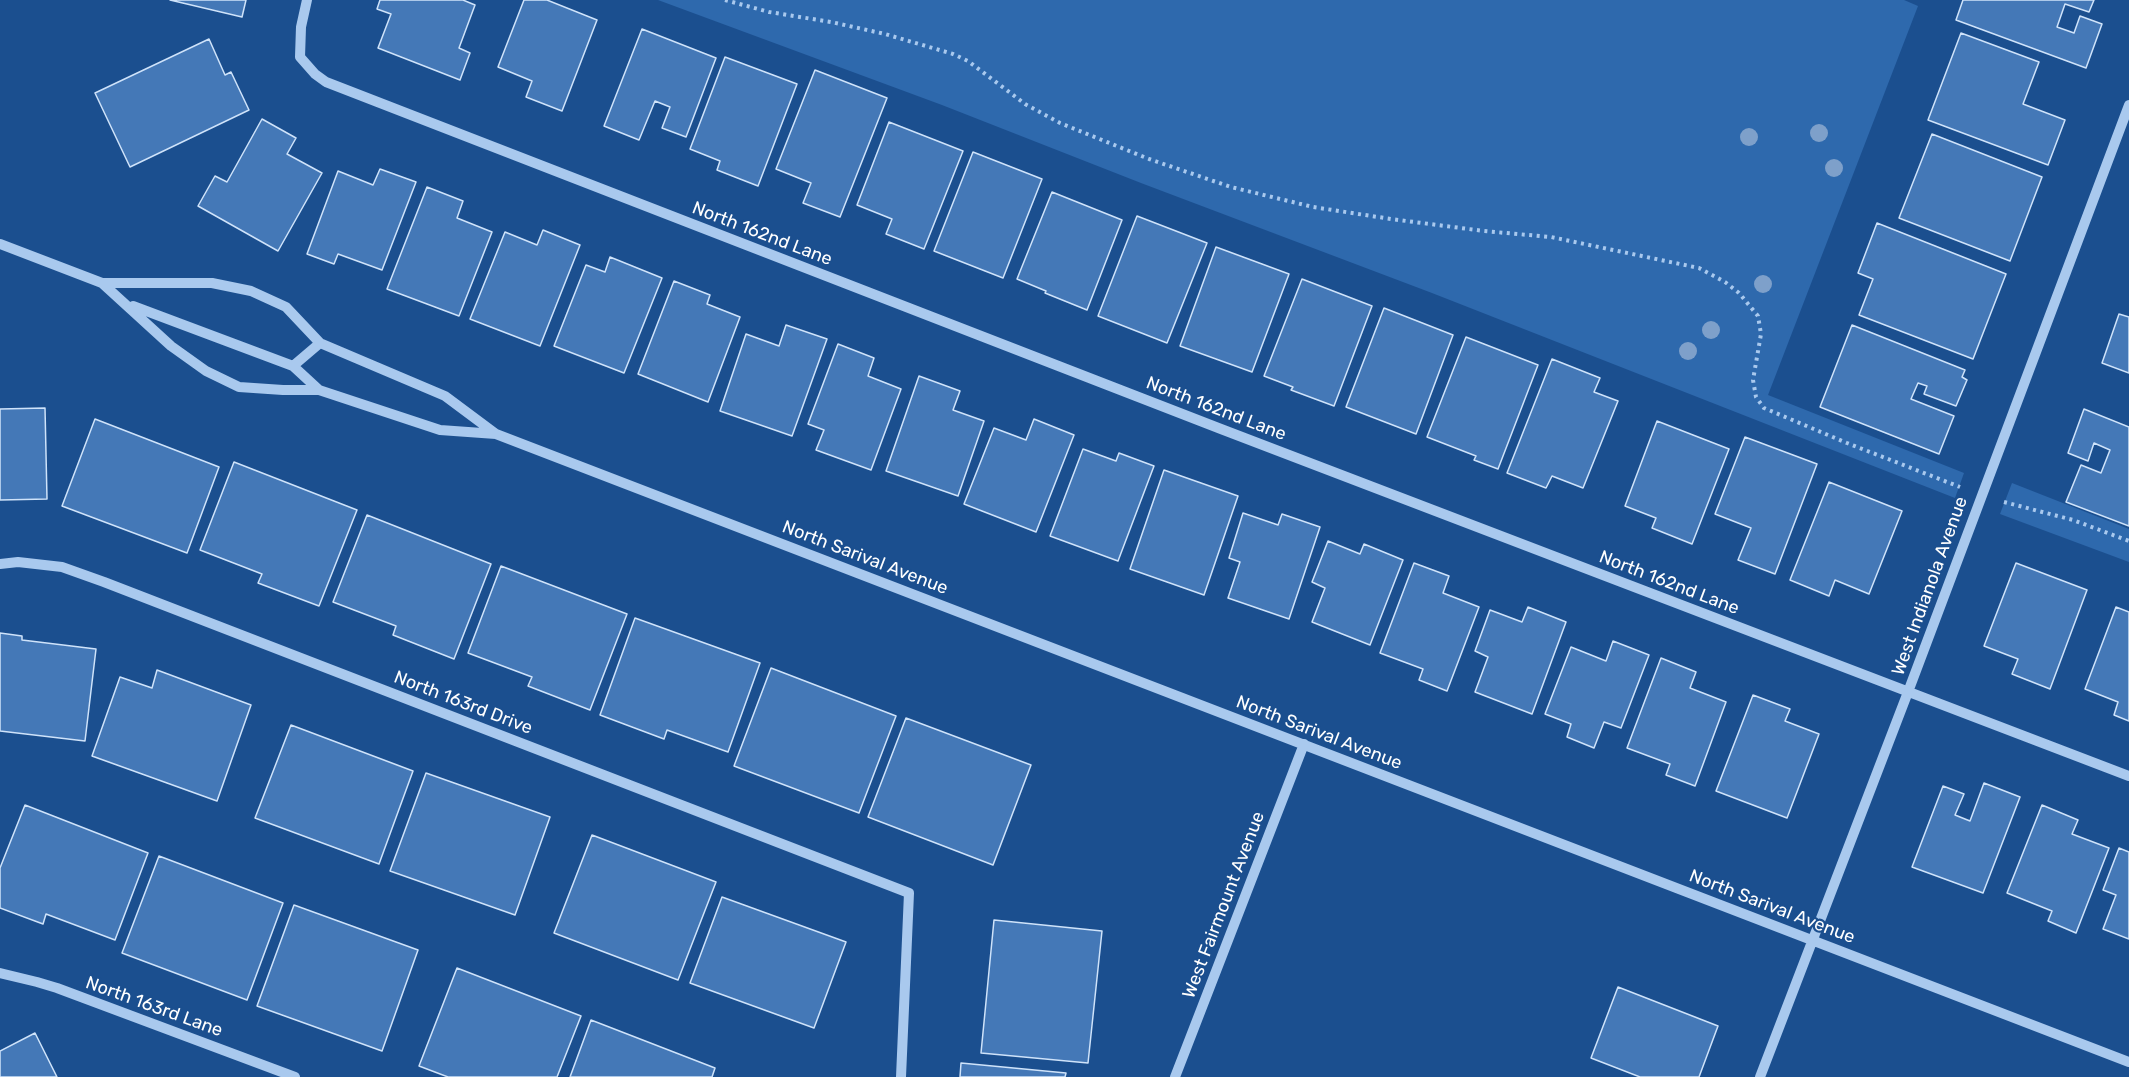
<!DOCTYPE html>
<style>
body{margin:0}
canvas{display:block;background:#1b4f8f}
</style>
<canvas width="2129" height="1077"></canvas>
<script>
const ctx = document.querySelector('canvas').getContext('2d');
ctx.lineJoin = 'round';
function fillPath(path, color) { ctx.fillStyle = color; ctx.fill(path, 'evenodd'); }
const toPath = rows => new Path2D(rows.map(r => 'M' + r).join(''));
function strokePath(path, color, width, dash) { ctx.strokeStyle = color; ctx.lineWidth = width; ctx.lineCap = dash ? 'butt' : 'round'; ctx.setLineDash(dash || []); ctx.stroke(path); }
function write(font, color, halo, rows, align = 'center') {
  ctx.font = font + ' Rubik,sans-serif'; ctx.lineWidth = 4.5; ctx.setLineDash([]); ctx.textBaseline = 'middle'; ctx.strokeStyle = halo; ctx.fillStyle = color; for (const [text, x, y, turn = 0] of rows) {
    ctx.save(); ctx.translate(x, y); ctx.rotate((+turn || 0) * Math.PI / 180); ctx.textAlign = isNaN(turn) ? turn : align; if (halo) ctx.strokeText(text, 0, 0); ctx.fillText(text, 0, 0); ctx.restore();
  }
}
const green = toPath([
 [658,0,1904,0,1918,6,1768,395,1964,473,1955,498,1432,293,1141,183,942,105],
 [2012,483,2129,529,2129,562,2000,514]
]);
const building = toPath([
 [170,0,246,0,242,17,170,0],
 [380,0,463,0,475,5,459,48,470,53,460,80,378,48,391,14,377,9,380,0],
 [524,0,547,0,597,20,562,111,526,97,532,81,498,67,524,0],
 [1963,0,2094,0,2089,12,2065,4,2057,27,2074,33,2080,16,2102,24,2086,68,1956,20,1963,0],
 [642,29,716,58,686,137,662,128,670,107,655,101,639,140,604,126,642,29],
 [1961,33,2039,62,2023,104,2065,120,2048,165,1928,120,1961,33],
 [209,39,225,75,231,72,249,110,130,167,95,93,209,39],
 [725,57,797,84,758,186,717,170,720,161,690,149,725,57],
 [815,70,887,98,840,217,803,203,811,183,776,169,815,70],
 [262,119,296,138,287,154,322,173,278,251,198,206,215,176,227,182,262,119],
 [889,122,963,151,924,249,886,234,892,219,857,205,889,122],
 [1932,134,2042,177,2010,261,1899,218,1932,134],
 [973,152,1042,179,1003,278,934,251,973,152],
 [380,169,416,182,382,270,338,254,334,264,307,254,338,171,373,185,380,169],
 [427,187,463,201,457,218,492,232,459,316,387,289,427,187],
 [1052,192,1122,220,1087,310,1045,293,1046,291,1017,279,1052,192],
 [1137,216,1207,243,1167,343,1098,316,1137,216],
 [1877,223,2006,274,1973,359,1859,315,1873,279,1858,273,1877,223],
 [543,230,580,245,540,346,470,319,505,232,537,245,543,230],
 [1216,247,1289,274,1252,372,1180,346,1216,247],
 [610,257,662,278,624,373,554,346,586,265,605,272,610,257],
 [1302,279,1372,306,1334,406,1291,390,1293,387,1264,376,1302,279],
 [674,281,710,295,707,304,740,317,708,402,638,374,674,281],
 [1384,308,1453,335,1416,434,1346,407,1384,308],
 [2119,314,2129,317,2129,373,2102,363,2119,314],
 [786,325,827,339,792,436,720,411,746,334,779,346,786,325],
 [1852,325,1965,370,1962,377,1967,380,1956,406,1924,394,1927,386,1918,383,1911,399,1954,416,1939,454,1820,407,1852,325],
 [1466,337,1538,365,1498,469,1474,460,1476,456,1427,437,1466,337],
 [838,344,874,358,868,376,901,389,871,470,816,450,824,430,808,424,838,344],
 [1552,359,1600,378,1594,392,1618,401,1583,488,1552,476,1546,488,1507,473,1552,359],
 [919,376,960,391,953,410,984,421,958,496,886,471,919,376],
 [45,408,47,499,0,500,0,409,45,408],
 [2084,409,2129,427,2129,526,2066,502,2081,465,2101,473,2110,450,2094,443,2088,461,2068,453,2084,409],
 [95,419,219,467,187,553,62,506,95,419],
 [1034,419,1074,435,1036,532,964,504,994,428,1026,440,1034,419],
 [1657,421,1729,449,1692,544,1652,528,1656,518,1625,506,1657,421],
 [1745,437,1817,464,1775,574,1738,560,1751,528,1715,514,1745,437],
 [1083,449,1116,461,1119,453,1154,466,1118,561,1050,536,1083,449],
 [234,462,357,510,319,606,258,583,262,574,200,550,234,462],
 [1164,470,1238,496,1204,595,1130,569,1164,470],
 [1829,482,1902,511,1869,594,1835,580,1829,596,1790,580,1829,482],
 [1243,513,1278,525,1282,514,1320,527,1289,619,1228,598,1240,562,1229,558,1243,513],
 [367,515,491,564,454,659,393,635,396,626,333,602,367,515],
 [1328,541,1360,554,1364,544,1403,560,1370,645,1312,622,1325,588,1312,582,1328,541],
 [1414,563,1449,576,1443,593,1479,607,1447,691,1419,680,1423,669,1380,653,1414,563],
 [2016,563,2087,590,2050,689,2012,674,2018,659,1984,646,2016,563],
 [501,566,627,614,590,710,528,686,532,677,468,653,501,566],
 [1528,607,1566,622,1532,714,1475,692,1488,657,1475,651,1490,610,1522,622,1528,607],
 [2116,607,2129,612,2129,721,2114,715,2118,702,2085,689,2116,607],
 [635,618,760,663,728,752,667,730,664,739,600,715,635,618],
 [0,633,22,636,22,640,96,649,85,741,0,731,0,633],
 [1613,641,1649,655,1621,728,1604,722,1594,748,1567,737,1571,724,1545,714,1571,647,1606,661,1613,641],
 [1661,658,1696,672,1690,688,1726,702,1695,786,1666,775,1670,764,1627,748,1661,658],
 [771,668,896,716,859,813,734,766,771,668],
 [157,670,251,705,217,801,92,756,120,677,152,688,157,670],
 [1753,695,1790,709,1785,721,1819,734,1787,818,1716,791,1753,695],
 [906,718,1031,765,993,865,868,817,906,718],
 [291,725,413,771,379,864,255,818,291,725],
 [426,773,550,817,515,915,390,871,426,773],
 [1984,783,2020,797,1983,893,1912,867,1943,786,1964,794,1955,815,1970,821,1984,783],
 [25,805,148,853,115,940,46,914,43,924,0,908,0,868,25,805],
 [2042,805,2078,820,2072,834,2109,848,2076,933,2048,921,2052,911,2007,893,2042,805],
 [592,835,716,882,678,980,554,933,592,835],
 [2119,848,2129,852,2129,939,2103,929,2116,895,2103,890,2119,848],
 [159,856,283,903,247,1000,122,953,159,856],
 [722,897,846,942,814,1028,690,983,722,897],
 [294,905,418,950,382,1051,257,1006,294,905],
 [994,920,1102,931,1088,1063,981,1053,994,920],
 [457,968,581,1016,557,1077,448,1077,419,1066,457,968],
 [1618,987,1718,1026,1699,1077,1640,1077,1591,1058,1618,987],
 [591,1020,715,1068,712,1077,570,1077,591,1020],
 [35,1033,57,1077,0,1077,0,1051,35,1033],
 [961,1063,1066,1073,1065,1077,960,1077,961,1063]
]);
const path = toPath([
 [725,0,769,12,831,22,885,34,953,54,968,61,1025,104,1060,123,1149,159,1231,187,1313,207,1391,219,1484,231,1551,237,1699,268,1725,282,1739,293,1758,316,1761,334,1753,380,1756,397,1764,408,1847,443,1960,487],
 [2004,502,2073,520,2129,541]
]);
const minor = toPath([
 [307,0,301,27,300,57,315,74,326,82,1221,429,2129,776],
 [0,244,102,283,171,346,206,371,239,387,283,390,319,390,440,430,496,434],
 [102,283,212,283,251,291,286,307,320,343,445,396,496,434,2129,1062],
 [133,306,293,366,319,390],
 [293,366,320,343],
 [0,564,18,562,62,567,104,582,909,893,901,1077],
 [0,973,37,982,57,988,295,1077],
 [1175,1077,1304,744],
 [1760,1077,1908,692,2129,105]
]);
const trees = [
 [1819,133],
 [1749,137],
 [1834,168],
 [1763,284],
 [1711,330],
 [1688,351]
];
const streetNames = [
 ["North 162nd Lane",762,234,21],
 ["North 162nd Lane",1216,409,21],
 ["North Sarival Avenue",865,558,21],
 ["North 162nd Lane",1669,583,21],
 ["West Indianola Avenue",1930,586,-70],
 ["North 163rd Drive",463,703,21],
 ["North Sarival Avenue",1319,733,21],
 ["West Fairmount Avenue",1224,905,-69],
 ["North Sarival Avenue",1772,907,21],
 ["North 163rd Lane",154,1007,20]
];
fillPath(green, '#2e69ad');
fillPath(building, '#4478b7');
strokePath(building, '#cfe3fa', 1.5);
strokePath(path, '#a9c9ee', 4, [3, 4.5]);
strokePath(minor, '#a9c9ee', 10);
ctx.fillStyle = '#7ea0ca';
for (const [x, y] of trees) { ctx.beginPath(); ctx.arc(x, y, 9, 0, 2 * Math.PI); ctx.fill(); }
write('18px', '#fff', '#1b4f8f', streetNames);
</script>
